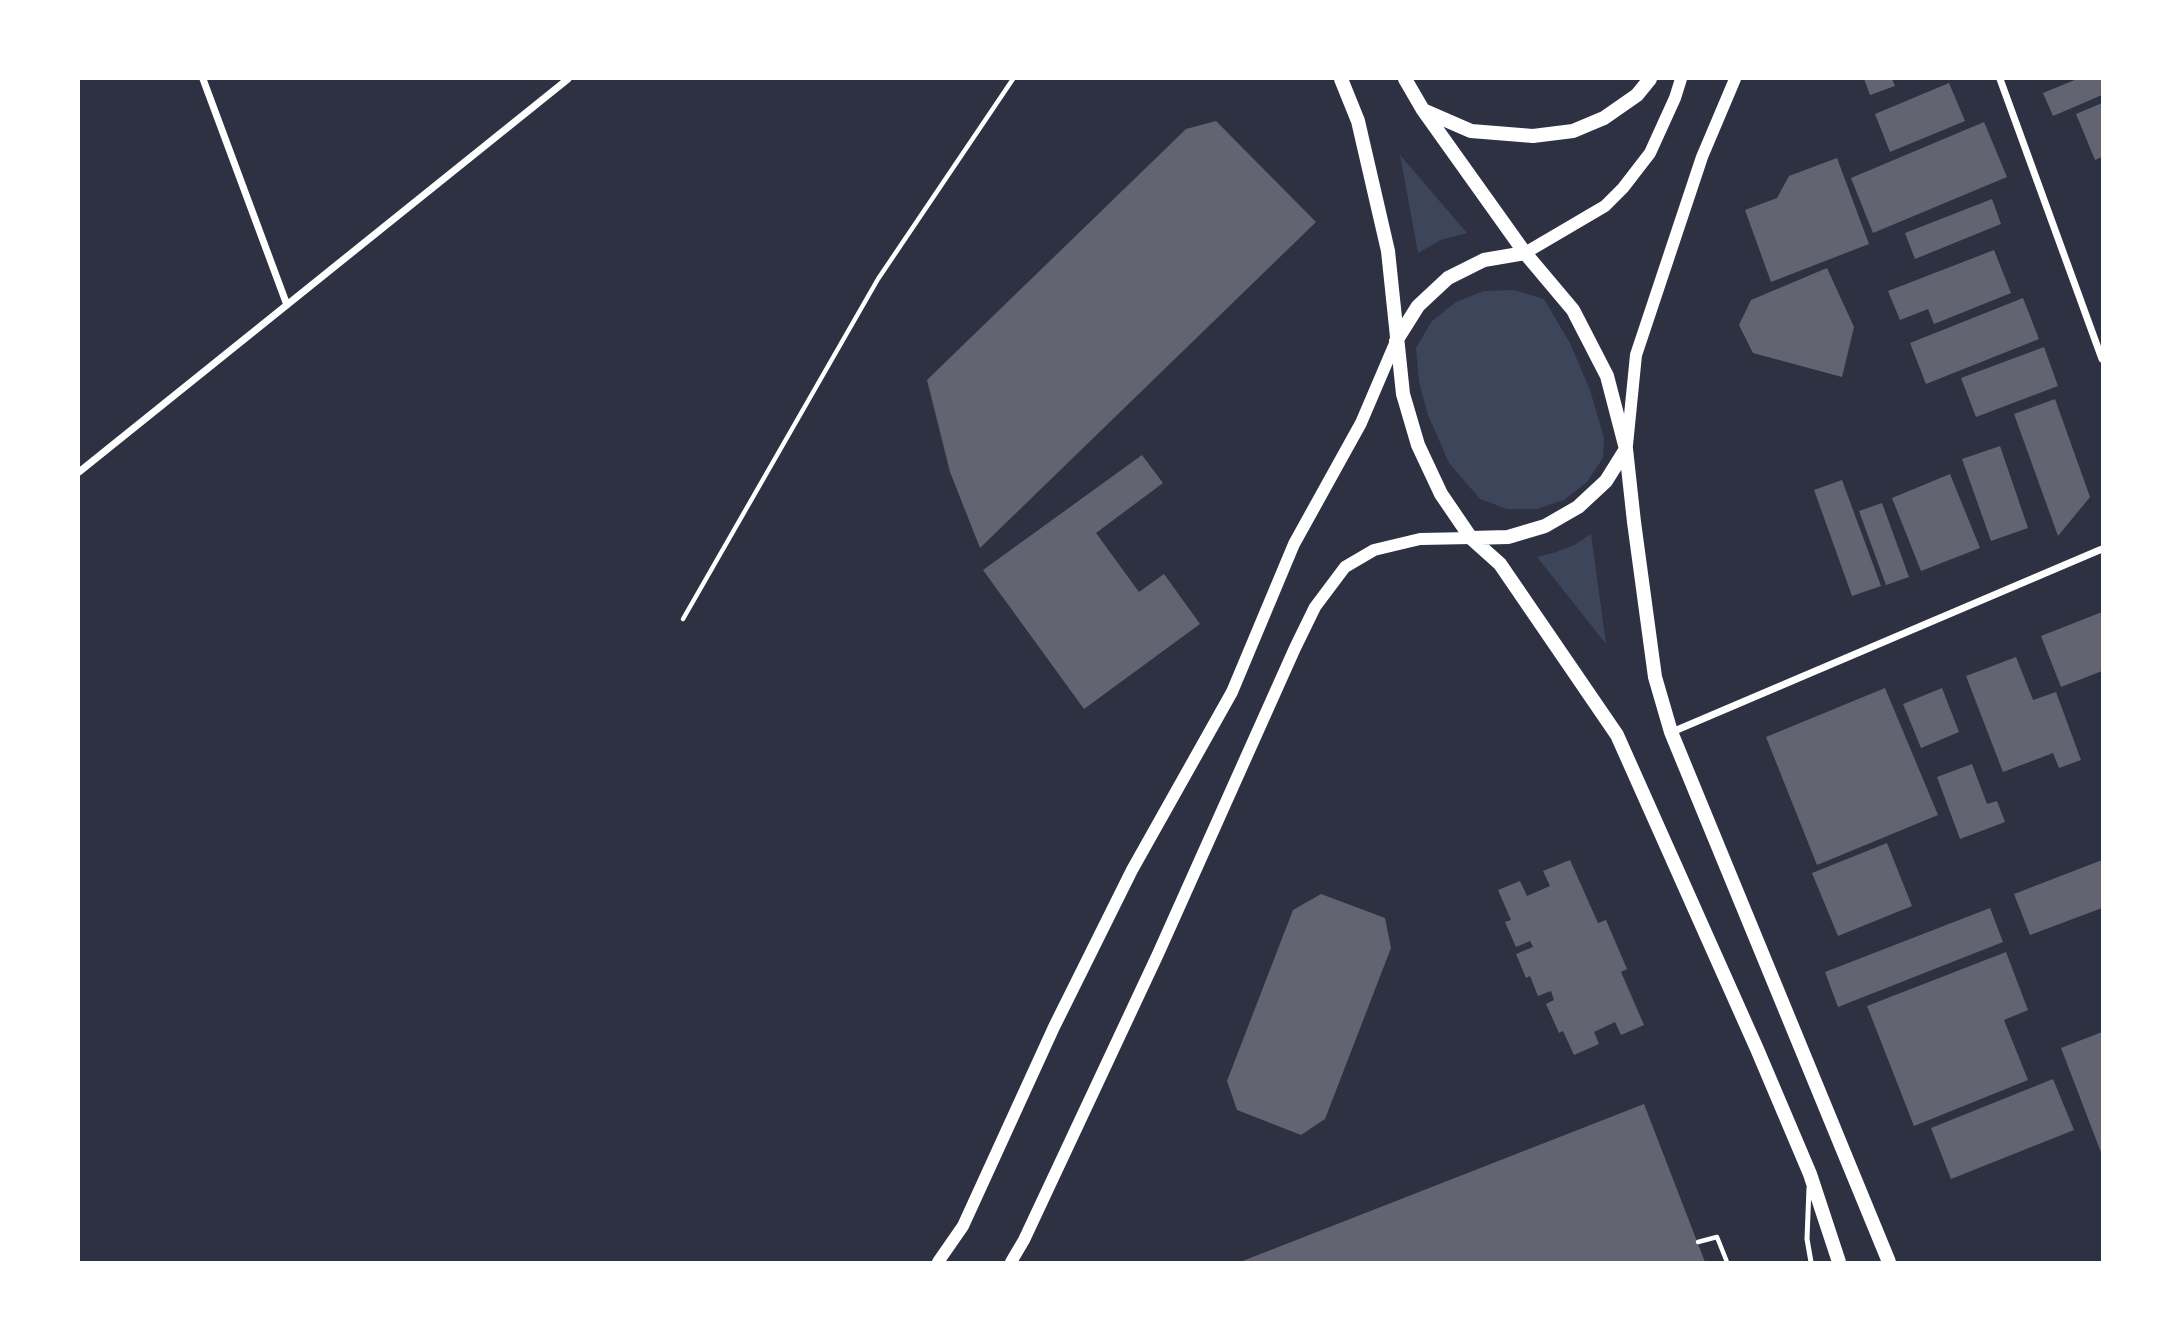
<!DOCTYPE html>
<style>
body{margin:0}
#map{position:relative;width:2181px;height:1341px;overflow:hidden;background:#2d3142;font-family:Inter,sans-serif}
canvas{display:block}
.frame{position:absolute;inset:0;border:80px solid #fff;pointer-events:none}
</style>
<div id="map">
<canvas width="2181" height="1341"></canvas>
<div class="frame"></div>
</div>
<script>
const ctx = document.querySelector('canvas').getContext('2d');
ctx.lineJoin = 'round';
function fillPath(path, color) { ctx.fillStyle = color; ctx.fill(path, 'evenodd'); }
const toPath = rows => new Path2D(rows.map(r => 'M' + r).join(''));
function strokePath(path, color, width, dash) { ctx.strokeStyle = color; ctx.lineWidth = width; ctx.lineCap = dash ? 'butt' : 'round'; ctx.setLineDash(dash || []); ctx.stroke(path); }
const green = toPath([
 [1400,155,1467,233,1441,240,1418,253],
 [1514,290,1544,299,1570,343,1590,390,1604,438,1603,458,1587,482,1564,500,1537,509,1507,509,1480,499,1449,463,1428,415,1419,382,1416,348,1432,321,1456,302,1484,291],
 [1591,534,1606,644,1537,557,1556,552,1574,545]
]);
const building = toPath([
 [1864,79,1892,79,1895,86,1870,95],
 [2077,79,2102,79,2102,95,2053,116,2043,93],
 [1949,83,1965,121,1890,152,1875,114],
 [2102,103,2102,157,2095,160,2076,114],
 [1216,121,1316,222,980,548,950,472,927,380,1186,129],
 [1984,122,2007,177,1873,233,1851,178],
 [1837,158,1869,244,1771,282,1745,210,1777,198,1789,176],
 [1992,199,2001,224,1915,259,1905,233],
 [1994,250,2011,293,1934,324,1928,309,1900,320,1888,291],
 [1827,268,1854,327,1842,377,1753,353,1739,325,1751,300],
 [2023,298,2039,339,1926,384,1910,343],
 [2044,347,2058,386,1976,417,1961,378],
 [2055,399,2090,497,2058,536,2014,414],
 [2000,446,2028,528,1991,541,1962,459],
 [1142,455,1163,483,1096,533,1139,592,1164,574,1200,624,1084,709,983,570],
 [1950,474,1980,548,1921,571,1892,498],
 [1842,480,1881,586,1852,596,1814,490],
 [1882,503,1909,577,1886,585,1859,511],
 [2102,612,2102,671,2061,687,2041,636],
 [2016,657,2033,700,2056,692,2081,760,2059,768,2053,753,2003,772,1966,676],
 [1885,688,1938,815,1817,865,1766,737],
 [1942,688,1959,732,1921,748,1903,704],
 [1972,764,1987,804,1997,801,2005,822,1960,839,1937,777],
 [1887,843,1912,906,1838,936,1812,873],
 [1570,860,1598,923,1606,920,1627,969,1621,972,1644,1025,1621,1035,1615,1022,1594,1032,1599,1044,1574,1055,1563,1031,1559,1033,1546,1004,1554,1000,1551,991,1538,996,1530,976,1526,978,1516,954,1533,947,1530,941,1516,947,1505,922,1511,920,1498,890,1520,881,1527,896,1550,886,1543,871],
 [2102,860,2102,908,2030,935,2014,894],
 [1321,894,1385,918,1391,948,1325,1119,1301,1135,1237,1110,1227,1081,1293,910],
 [1990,908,2003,942,1838,1007,1825,972],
 [2006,952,2028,1010,2004,1020,2028,1080,1914,1126,1867,1006],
 [2102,1032,2102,1155,2061,1048],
 [2053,1079,2074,1130,1951,1179,1931,1128],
 [1644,1104,1705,1262,1240,1262]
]);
const path = toPath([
 [683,619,878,279,1013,79],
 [1698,1242,1717,1237,1727,1262]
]);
const service = toPath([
 [1809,1188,1807,1239,1811,1262]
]);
const minor = toPath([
 [203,79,287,305],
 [2000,79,2102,359],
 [79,472,568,79],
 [1672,732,2102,549]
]);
const tertiary = toPath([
 [1525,253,1605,206,1623,188,1650,153,1675,98,1681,79],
 [1627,445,1636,355,1702,157,1735,79],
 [938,1262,963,1226,1054,1027,1132,870,1232,692,1294,544,1361,423,1396,341],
 [1011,1262,1024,1240,1158,954,1295,648,1315,607,1345,567,1374,550,1420,539,1471,538]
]);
const secondary = toPath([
 [1341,79,1358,121,1388,251,1403,394,1418,445,1441,494,1471,538,1500,564,1617,735,1757,1049,1810,1174,1839,1262],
 [1405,79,1423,110,1525,253,1573,310,1607,376,1626,449,1634,522,1655,677,1671,732,1889,1262],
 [1425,111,1471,131,1533,136,1573,131,1604,118,1637,95,1650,79],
 [1396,341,1418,306,1448,278,1484,260,1525,253],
 [1471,538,1508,537,1545,526,1578,507,1606,481,1626,449]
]);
fillPath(green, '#3c4559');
fillPath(building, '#626471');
strokePath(path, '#fff', 4.5);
strokePath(service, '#fff', 5);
strokePath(minor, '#fff', 7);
strokePath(tertiary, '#fff', 12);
strokePath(secondary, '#fff', 14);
</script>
